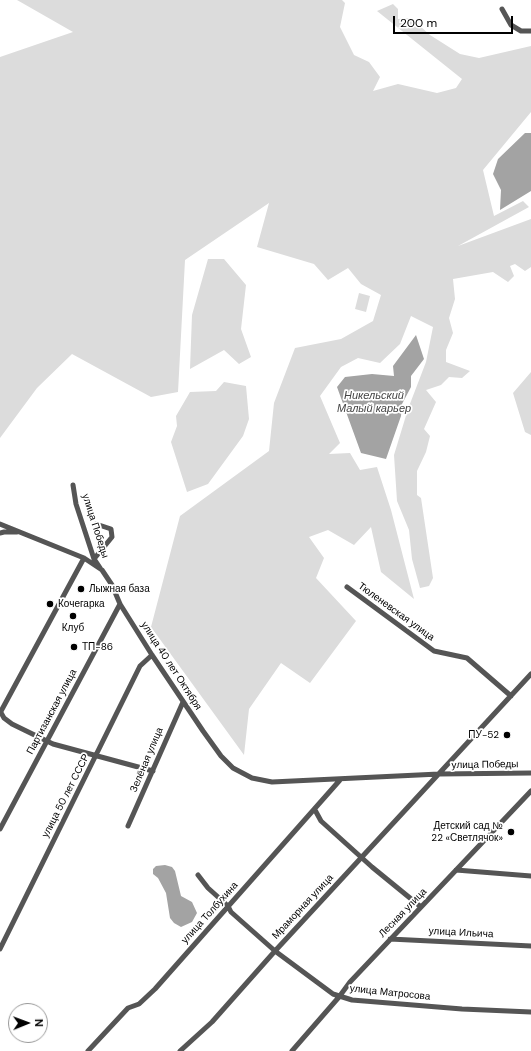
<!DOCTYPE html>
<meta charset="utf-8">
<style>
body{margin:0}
#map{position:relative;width:531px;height:1051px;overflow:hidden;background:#fff;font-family:"DM Sans",sans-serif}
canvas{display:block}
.north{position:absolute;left:8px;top:1003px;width:40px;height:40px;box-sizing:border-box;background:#fff;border:1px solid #999;border-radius:50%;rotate:89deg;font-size:11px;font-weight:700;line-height:16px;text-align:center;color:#000}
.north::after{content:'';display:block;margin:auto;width:14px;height:18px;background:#000;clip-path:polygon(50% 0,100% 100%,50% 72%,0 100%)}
.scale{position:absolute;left:393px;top:16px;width:120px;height:18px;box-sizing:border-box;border:2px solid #000;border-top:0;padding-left:5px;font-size:12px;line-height:14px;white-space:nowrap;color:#000;-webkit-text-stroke:3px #fff;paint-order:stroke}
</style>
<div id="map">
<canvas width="531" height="1051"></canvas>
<div class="north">N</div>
<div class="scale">200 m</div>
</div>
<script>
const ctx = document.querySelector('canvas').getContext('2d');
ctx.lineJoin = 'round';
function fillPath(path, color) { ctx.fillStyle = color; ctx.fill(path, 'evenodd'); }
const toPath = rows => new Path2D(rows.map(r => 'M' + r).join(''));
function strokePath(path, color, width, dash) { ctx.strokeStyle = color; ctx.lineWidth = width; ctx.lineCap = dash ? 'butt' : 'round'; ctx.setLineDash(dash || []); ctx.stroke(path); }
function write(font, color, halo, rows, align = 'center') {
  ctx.font = font + ' "DM Sans",sans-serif'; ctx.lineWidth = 3.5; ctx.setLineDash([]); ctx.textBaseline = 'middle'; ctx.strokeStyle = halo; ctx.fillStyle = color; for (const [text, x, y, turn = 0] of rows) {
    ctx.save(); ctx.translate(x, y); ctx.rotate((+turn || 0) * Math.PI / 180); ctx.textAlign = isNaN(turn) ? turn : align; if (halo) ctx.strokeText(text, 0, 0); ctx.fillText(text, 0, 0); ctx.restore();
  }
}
const green = toPath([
 [17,0,342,0,345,3,340,27,354,55,369,62,380,77,373,91,398,84,437,93,456,88,462,79,377,11,393,4,398,9,398,19,411,18,430,35,460,54,479,58,531,46,531,112,483,170,494,216,523,201,529,207,458,246,531,219,531,267,525,271,515,264,510,266,514,276,508,282,493,272,453,279,455,299,449,318,453,333,446,350,446,362,470,371,462,378,449,377,441,385,426,390,436,402,424,429,430,436,426,452,417,471,417,495,421,498,433,578,429,586,420,588,412,559,409,530,397,501,394,455,408,409,426,362,433,327,411,316,400,344,380,363,358,358,341,367,320,396,340,443,329,454,350,453,360,470,377,467,391,510,414,599,381,572,371,527,354,545,328,530,309,537,324,558,316,578,356,621,310,683,281,663,249,709,244,755,151,627,180,516,269,451,274,403,295,348,341,339,373,321,381,295,361,284,348,268,328,280,314,264,257,247,269,203,185,260,178,392,151,397,72,354,37,388,0,438,0,57,73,32],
 [208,259,224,259,246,285,241,329,251,357,239,364,224,350,190,369,192,315],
 [359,293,370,296,366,312,355,309],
 [531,372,531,435,525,432,513,393],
 [224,382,246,386,249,419,243,436,208,484,187,492,171,442,177,426,176,416,190,392,216,391]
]);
const water = toPath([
 [525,133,531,133,531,191,500,210,501,190,493,174,498,159],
 [416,335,424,359,411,376,411,387,402,404,401,416,386,459,361,453,337,387,345,377,372,374,394,376,393,366],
 [165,865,172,867,175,871,181,896,192,902,197,913,192,922,181,927,174,923,170,918,166,893,158,878,153,874,153,869,156,866]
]);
const minor = toPath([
 [502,9,511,25,521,31,531,31],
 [73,485,76,504,94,559,100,568],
 [0,524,84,558,102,570,112,585,120,604,152,655,203,731,221,756,233,768,252,778,272,782,439,774,531,773],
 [0,533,4,532,17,532],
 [94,559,112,537,111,529,96,524],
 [347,587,434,651,467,658,511,696],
 [0,711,4,718,12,724,53,744,153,771],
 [0,713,84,558],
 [315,810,321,821,372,867,421,907],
 [128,826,183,702],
 [0,829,120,604],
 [456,870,531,876],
 [198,875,208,888,228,906,231,912,275,951,333,994,352,1000,462,1009,531,1012],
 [390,939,531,946],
 [0,949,140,666,152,655],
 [88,1051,128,1008,139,1004,155,989,340,780],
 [180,1051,212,1022,275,951,531,674],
 [292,1051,339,997,350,982,531,791]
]);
const markers = [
 [81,589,4,"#000"],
 [50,604,4,"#000"],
 [73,616,4,"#000"],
 [74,647,4,"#000"],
 [507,735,4,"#000"],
 [511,832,4,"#000"]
];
const streetNames = [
 ["улица Победы",95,526,72],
 ["Тюленевская улица",396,612,36],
 ["улица 40 лет Октября",171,666,57],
 ["Партизанская улица",52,712,-62],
 ["Зелёная улица",147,760,-67],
 ["улица Победы",485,765,-1],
 ["улица 50 лет СССР",66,796,-63],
 ["Мраморная улица",303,907,-47],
 ["улица Толбухина",210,913,-48],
 ["Лесная улица",403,913,-46],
 ["улица Ильича",461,933,3],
 ["улица Матросова",390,993,6]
];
const poiNames = [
 ["Лыжная база",89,589],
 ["Кочегарка",58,604],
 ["Клуб",73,628,"center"],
 ["ТП-86",82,647],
 ["ПУ-52",499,735,"right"],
 ["Детский сад №",503,826,"right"],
 ["22 «Светлячок»",503,838,"right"]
];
const waterNames = [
 ["Никельский",374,396],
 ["Малый карьер",374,409]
];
fillPath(green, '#dcdcdc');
fillPath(water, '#a3a3a3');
strokePath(minor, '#555', 5);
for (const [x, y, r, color] of markers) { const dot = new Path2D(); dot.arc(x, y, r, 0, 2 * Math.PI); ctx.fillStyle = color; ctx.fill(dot); strokePath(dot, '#fff', 1.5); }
write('10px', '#000', '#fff', streetNames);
write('10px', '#000', '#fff', poiNames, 'left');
write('italic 11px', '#444', '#fff', waterNames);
</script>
